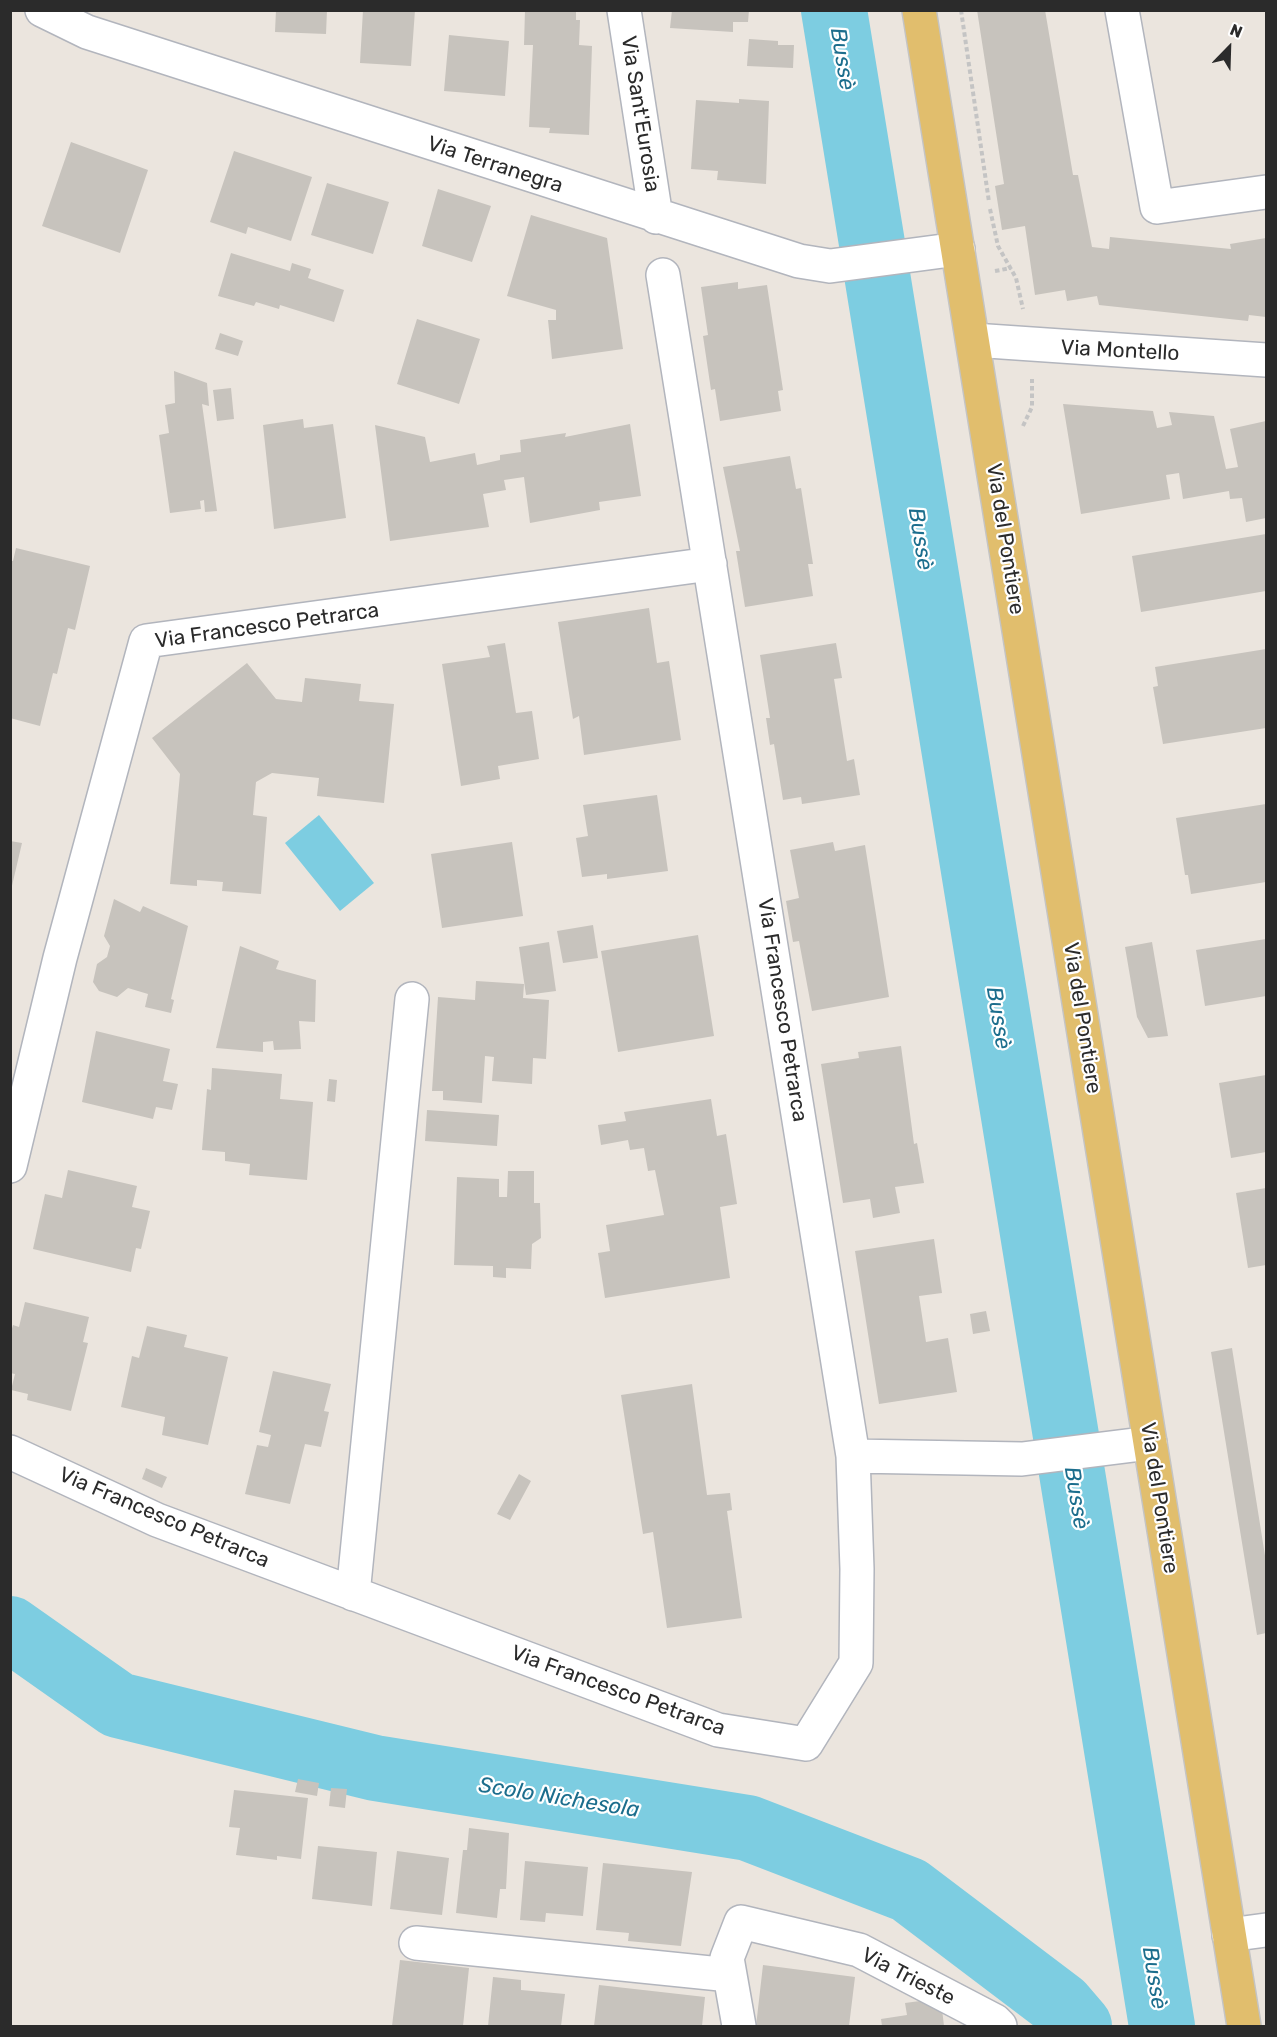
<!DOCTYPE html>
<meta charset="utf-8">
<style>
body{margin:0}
#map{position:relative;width:1277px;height:2037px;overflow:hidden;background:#ebe5de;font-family:Rubik,sans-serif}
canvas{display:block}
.frame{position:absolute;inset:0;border:12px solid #2b2b2b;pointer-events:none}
.north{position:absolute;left:1199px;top:18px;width:60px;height:60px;-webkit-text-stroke:4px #fff;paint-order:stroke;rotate:23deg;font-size:16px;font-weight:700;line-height:24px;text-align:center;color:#2b2b2b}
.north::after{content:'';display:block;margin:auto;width:21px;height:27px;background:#2b2b2b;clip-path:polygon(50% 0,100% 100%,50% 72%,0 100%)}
</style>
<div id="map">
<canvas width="1277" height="2037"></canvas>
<div class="frame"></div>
<div class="north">N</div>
</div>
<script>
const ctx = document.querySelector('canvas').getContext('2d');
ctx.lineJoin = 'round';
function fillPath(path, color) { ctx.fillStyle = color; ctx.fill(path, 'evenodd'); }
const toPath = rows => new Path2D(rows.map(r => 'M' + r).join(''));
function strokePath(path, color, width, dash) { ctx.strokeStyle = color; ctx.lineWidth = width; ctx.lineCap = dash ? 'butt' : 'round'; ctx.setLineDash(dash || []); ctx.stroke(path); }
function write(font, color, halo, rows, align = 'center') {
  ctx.font = font + ' Rubik,sans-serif'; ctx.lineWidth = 4.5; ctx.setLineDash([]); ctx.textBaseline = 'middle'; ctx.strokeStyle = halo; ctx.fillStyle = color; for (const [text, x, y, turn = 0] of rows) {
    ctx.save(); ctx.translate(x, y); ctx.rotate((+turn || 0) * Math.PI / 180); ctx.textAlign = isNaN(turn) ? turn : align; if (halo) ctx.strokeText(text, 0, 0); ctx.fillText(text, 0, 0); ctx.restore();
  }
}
const water = toPath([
 [319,815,374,883,340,911,285,843]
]);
const river = toPath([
 [834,10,1162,2026],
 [10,1629,118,1705,375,1768,748,1828,909,1890,1061,2005,1079,2026]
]);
const building = toPath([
 [276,10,327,10,326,34,275,32],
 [363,10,415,10,411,66,360,63],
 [525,10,576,10,576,20,580,20,579,45,592,46,589,135,549,133,550,128,529,127,533,45,524,45],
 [672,10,749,10,748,22,733,22,733,32,670,28],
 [977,10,1045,10,1073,175,1078,175,1092,247,1109,249,1110,237,1231,249,1230,244,1266,238,1266,317,1249,315,1248,321,1099,305,1097,296,1067,301,1065,290,1035,295,1025,226,1002,230,995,186,1004,184],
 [449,35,509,41,505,96,444,91],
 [749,39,778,41,778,45,794,45,793,68,747,66],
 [739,99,769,101,766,184,717,180,718,171,691,169,696,100,739,103],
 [71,142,148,170,120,253,42,226],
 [234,151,312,177,291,241,248,227,246,234,210,222],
 [327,183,389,202,373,254,311,235],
 [438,189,491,206,472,262,422,246],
 [531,215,607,238,623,349,552,359,548,320,556,320,556,310,507,296],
 [231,253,290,271,292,263,311,269,308,278,344,290,334,322,280,305,279,309,256,302,254,306,218,296],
 [738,282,738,289,767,285,783,390,778,391,781,411,720,421,715,389,711,390,703,336,708,335,701,287],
 [417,319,480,339,459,404,397,384],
 [220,333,243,341,238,356,215,349],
 [174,371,207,383,209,406,202,404,217,511,205,512,204,500,200,501,201,509,170,513,159,435,169,433,165,405,175,403],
 [231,388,234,419,217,421,213,390],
 [1063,404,1153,411,1157,428,1172,425,1169,412,1214,416,1226,469,1238,467,1230,429,1266,421,1266,518,1246,522,1242,498,1230,499,1229,491,1183,499,1179,473,1166,475,1170,499,1081,514],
 [303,419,304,428,333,424,346,518,274,529,263,425],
 [630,424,641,496,599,502,600,510,530,523,524,477,504,480,506,490,483,494,489,527,390,541,375,425,425,437,430,462,475,453,477,465,500,460,500,455,521,452,520,440,566,433,565,437],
 [790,456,796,489,801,488,813,564,808,564,813,596,745,607,736,551,740,551,723,467],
 [1266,534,1266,591,1141,612,1132,556],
 [16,548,90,566,75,630,68,628,57,674,53,673,40,726,10,718,10,561,13,561],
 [649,608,657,663,669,661,681,740,584,755,579,716,573,719,558,622],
 [505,643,516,713,532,711,539,759,498,766,500,779,461,786,442,664,490,657,487,646],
 [836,643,842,678,834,679,847,761,854,759,860,795,802,804,801,797,783,800,774,744,770,745,766,718,770,718,760,655],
 [1266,649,1266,728,1163,744,1153,687,1158,686,1155,667],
 [247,663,276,699,302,702,305,678,361,684,359,701,394,704,384,803,317,796,319,778,272,773,256,782,253,815,267,817,261,894,222,891,223,882,197,880,197,886,170,884,180,774,152,738],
 [657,795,668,871,607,879,607,874,582,877,576,838,588,836,583,805],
 [1266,804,1266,882,1191,894,1188,875,1185,875,1176,818],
 [10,841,22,843,11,890,10,890],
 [512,842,523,916,442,928,431,854],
 [833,842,835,851,865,845,889,997,812,1011,799,941,793,942,786,901,799,898,790,850],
 [114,899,140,912,143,906,188,926,171,999,174,1000,171,1013,145,1007,148,994,128,988,117,997,99,991,93,982,97,964,107,957,110,946,104,936],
 [593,925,598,958,563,963,557,931],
 [698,935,714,1036,618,1052,601,951],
 [1266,939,1266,996,1205,1006,1196,950],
 [549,942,556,991,526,995,519,947],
 [1152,942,1168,1036,1148,1038,1137,1017,1125,947],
 [240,946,279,961,276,969,316,980,315,1022,299,1021,301,1049,274,1050,273,1041,263,1042,263,1052,216,1048],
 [476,981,524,984,523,998,549,1000,546,1059,533,1058,532,1084,492,1081,494,1057,485,1056,482,1103,443,1100,443,1091,432,1091,438,997,475,1000],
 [96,1031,170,1049,163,1081,178,1084,172,1110,156,1107,153,1119,82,1102],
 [901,1046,914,1144,917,1143,924,1183,895,1187,900,1213,873,1218,870,1199,843,1203,821,1064,859,1058,858,1052],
 [212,1068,282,1074,280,1099,313,1102,307,1180,249,1175,250,1164,225,1161,225,1152,202,1150,207,1089,211,1090],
 [1266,1075,1266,1152,1231,1158,1219,1083],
 [329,1079,337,1080,335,1102,327,1101],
 [711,1099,717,1136,726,1134,737,1204,720,1207,730,1278,605,1298,598,1253,610,1251,606,1225,664,1215,655,1170,648,1171,644,1148,630,1150,628,1140,601,1145,598,1125,626,1121,624,1112],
 [427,1110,499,1115,497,1146,425,1141],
 [68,1170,137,1186,132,1207,150,1211,141,1249,136,1248,131,1272,33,1249,45,1194,62,1198],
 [508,1171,534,1171,534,1203,540,1203,541,1238,532,1244,531,1269,506,1268,506,1278,493,1277,493,1266,454,1265,457,1177,499,1179,499,1197,507,1197],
 [1266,1188,1266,1265,1248,1268,1236,1193],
 [934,1239,942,1293,919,1296,926,1342,948,1338,957,1392,879,1404,855,1251],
 [25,1302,89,1317,83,1342,88,1343,71,1411,27,1400,28,1394,11,1390,15,1374,10,1373,10,1335,13,1325,19,1327],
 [986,1311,990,1331,973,1334,970,1314],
 [147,1326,187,1335,184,1347,228,1357,208,1445,162,1435,165,1417,121,1407,132,1356,139,1358],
 [1232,1348,1266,1562,1266,1633,1257,1635,1211,1352],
 [273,1371,331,1384,324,1411,329,1412,321,1447,305,1444,290,1504,245,1494,257,1445,268,1447,271,1435,259,1432],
 [692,1384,707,1495,730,1493,732,1510,727,1511,742,1618,667,1628,653,1532,643,1534,621,1395],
 [146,1468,167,1477,162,1488,142,1479],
 [519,1474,531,1481,510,1520,497,1514],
 [298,1779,319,1783,317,1796,295,1792],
 [331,1788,347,1789,345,1808,329,1806],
 [234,1790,308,1798,301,1859,277,1856,277,1860,236,1855,240,1828,229,1827],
 [469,1828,509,1833,506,1889,500,1889,497,1918,456,1913,463,1850,467,1850],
 [318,1846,377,1852,372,1906,312,1899],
 [397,1851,449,1858,442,1915,390,1909],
 [525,1861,588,1867,583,1916,546,1913,545,1922,520,1920],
 [603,1863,692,1872,681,1946,628,1941,629,1933,596,1930],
 [400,1960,469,1968,463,2026,392,2026],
 [763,1965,855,1977,849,2026,756,2026],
 [493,1977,521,1980,521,1990,565,1994,561,2026,488,2026],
 [599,1985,705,1997,702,2026,594,2026],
 [935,1999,936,2010,942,2009,944,2026,882,2026,881,2019,907,2015,905,2003]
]);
const path = toPath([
 [961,10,989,202],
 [990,209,998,246,1016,278,1023,309],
 [995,271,1011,268],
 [1023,426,1032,407,1032,379]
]);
const minor = toPath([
 [42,10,87,32,799,261,830,266,958,249],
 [624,10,656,217],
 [1122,10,1157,207,1266,192],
 [663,275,853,1456,1022,1459,1150,1443],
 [973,340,1266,360],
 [10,1166,60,958,146,641,710,564],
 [10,1452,157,1520,718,1730,806,1744,856,1663,857,1569,853,1456],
 [353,1594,412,999],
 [1229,1935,1266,1930],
 [416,1943,730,1975],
 [739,2026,727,1958,741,1922,859,1950,995,2021,1000,2026]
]);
const major = toPath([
 [919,10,1244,2026]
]);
const streetNames = [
 ["Via Sant'Eurosia",640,114,81],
 ["Via Terranegra",495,165,18],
 ["Via Montello",1120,351,3],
 ["Via del Pontiere",1005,539,81],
 ["Via Francesco Petrarca",267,626,-8],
 ["Via Francesco Petrarca",782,1010,81],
 ["Via del Pontiere",1082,1018,81],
 ["Via del Pontiere",1159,1498,81],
 ["Via Francesco Petrarca",164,1518,23],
 ["Via Francesco Petrarca",618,1691,20],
 ["Via Trieste",908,1977,27]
];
const waterNames = [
 ["Bussè",842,59,81],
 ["Bussè",920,539,81],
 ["Bussè",998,1018,81],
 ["Bussè",1076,1498,81],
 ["Scolo Nichesola",559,1798,9],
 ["Bussè",1154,1978,81]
];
fillPath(water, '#7dcde1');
strokePath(river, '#7dcde1', 66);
fillPath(building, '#c7c3bd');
strokePath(minor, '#b2b5bd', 36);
strokePath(major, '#c4c4c4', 36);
strokePath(path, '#c4c4c4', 4, [4.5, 3]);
strokePath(minor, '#fff', 33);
strokePath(major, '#e1be6d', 33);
write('21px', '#2b2b2b', '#fff', streetNames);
write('italic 22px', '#1c6e8d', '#fff', waterNames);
</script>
